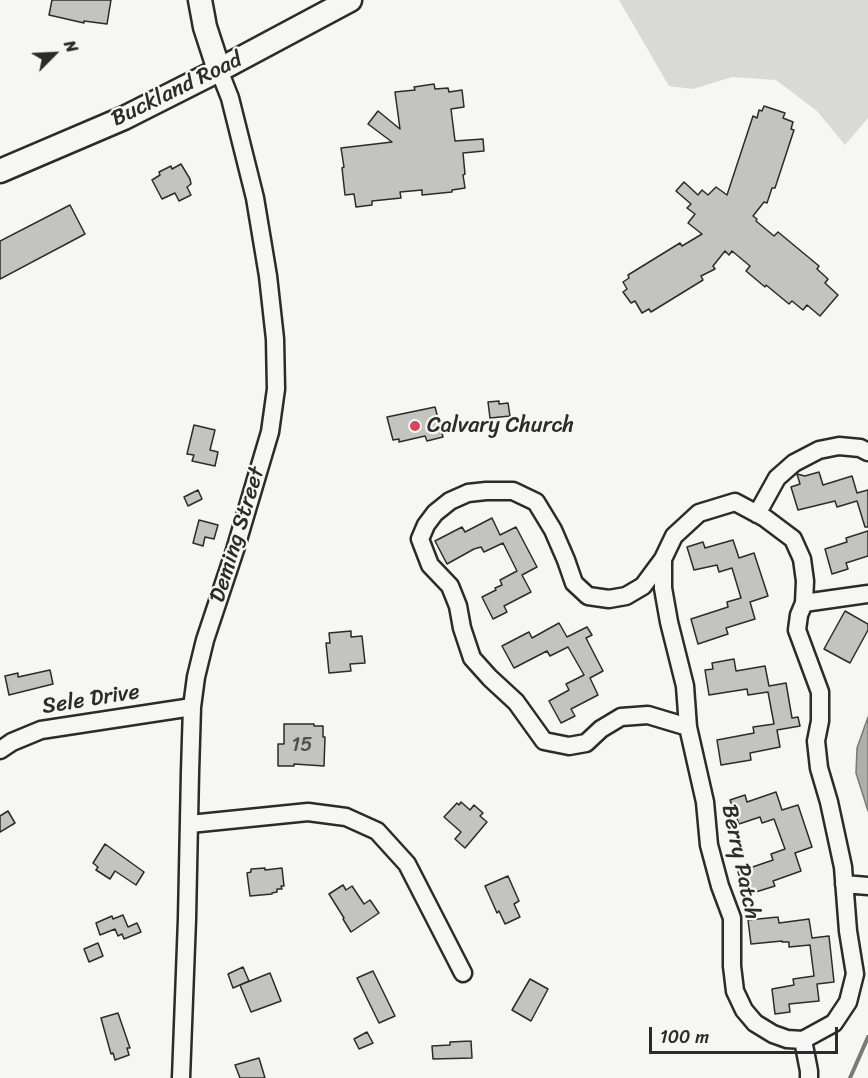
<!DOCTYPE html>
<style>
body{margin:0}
#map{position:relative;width:868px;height:1078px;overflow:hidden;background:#f6f6f2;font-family:Sriracha,sans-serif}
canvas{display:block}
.north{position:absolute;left:24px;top:24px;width:60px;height:60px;-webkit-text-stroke:4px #f6f6f2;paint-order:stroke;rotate:66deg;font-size:16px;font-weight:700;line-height:24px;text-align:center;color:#2b2b2b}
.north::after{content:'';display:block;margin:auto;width:21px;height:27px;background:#2b2b2b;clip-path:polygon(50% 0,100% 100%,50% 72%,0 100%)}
.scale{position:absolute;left:649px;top:1027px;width:189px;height:27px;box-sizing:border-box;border:3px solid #2b2b2b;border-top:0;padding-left:8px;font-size:18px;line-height:21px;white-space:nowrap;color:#2b2b2b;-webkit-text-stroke:4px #f6f6f2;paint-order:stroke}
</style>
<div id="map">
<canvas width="868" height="1078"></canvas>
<div class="north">N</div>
<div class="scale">100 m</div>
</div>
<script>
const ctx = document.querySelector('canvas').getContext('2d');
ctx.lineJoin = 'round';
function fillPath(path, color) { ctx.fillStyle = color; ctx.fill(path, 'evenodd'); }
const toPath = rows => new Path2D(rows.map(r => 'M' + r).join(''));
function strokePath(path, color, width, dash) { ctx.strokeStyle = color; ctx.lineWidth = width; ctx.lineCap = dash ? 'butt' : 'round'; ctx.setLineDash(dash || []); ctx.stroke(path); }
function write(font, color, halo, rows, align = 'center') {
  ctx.font = font + ' Sriracha,sans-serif'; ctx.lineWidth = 4.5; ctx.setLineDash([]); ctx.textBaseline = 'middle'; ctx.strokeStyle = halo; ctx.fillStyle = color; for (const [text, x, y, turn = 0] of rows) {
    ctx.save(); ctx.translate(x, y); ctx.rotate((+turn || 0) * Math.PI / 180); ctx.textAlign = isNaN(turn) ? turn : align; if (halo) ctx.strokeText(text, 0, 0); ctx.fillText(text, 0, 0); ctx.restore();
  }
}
const green = toPath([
 [619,0,868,0,868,118,845,145,817,111,776,80,732,77,693,89,669,86]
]);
const water = toPath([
 [868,717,868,811,856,773,857,748,868,717]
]);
const stream = toPath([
 [850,1078,868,1037]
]);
const building = toPath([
 [52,0,111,0,107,24,84,21,84,23,49,15,52,0],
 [434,84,435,89,448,88,449,92,462,90,464,107,451,109,455,141,483,139,484,151,463,153,465,174,463,175,465,188,452,190,452,192,422,195,422,190,400,192,401,198,372,201,372,205,356,207,354,194,345,195,342,168,344,167,341,148,392,142,368,124,378,111,400,129,395,92,415,90,414,87,434,84],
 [764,106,785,113,783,118,793,122,791,129,794,130,775,188,772,188,767,203,764,202,753,216,757,219,756,221,774,236,778,232,819,266,817,269,828,279,825,283,838,295,820,316,807,305,803,310,792,301,789,304,766,285,765,287,746,271,750,266,732,251,729,255,725,251,713,266,715,269,701,276,703,280,651,312,649,309,642,313,635,301,631,303,623,292,627,289,623,282,629,278,628,275,680,243,682,246,702,234,688,223,695,214,687,208,691,204,676,191,684,182,698,195,702,190,708,195,716,187,727,195,753,116,757,118,759,110,762,111,764,106],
 [181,164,190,179,191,184,187,187,191,195,179,201,175,193,162,199,152,180,160,175,159,172,171,166,172,169,181,164],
 [70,205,85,234,0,279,0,241,70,205],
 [499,401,499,404,508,403,510,416,490,418,488,402,499,401],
 [435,407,443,437,427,441,425,436,399,442,399,439,393,440,387,417,435,407],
 [194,425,215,430,210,450,218,452,215,466,192,461,194,455,187,454,194,425],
 [819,472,823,485,852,476,857,493,868,490,868,527,865,527,857,501,837,507,835,501,798,510,791,487,800,484,797,474,805,476,819,472],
 [198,490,202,499,188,506,184,497,198,490],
 [492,518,500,535,516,527,537,567,522,575,531,592,504,606,507,612,493,619,482,597,496,590,495,588,502,585,500,580,517,571,503,543,484,552,481,547,474,549,447,564,435,541,462,527,465,532,492,518],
 [199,520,218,525,214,539,205,537,203,546,193,543,199,520],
 [868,531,868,556,846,563,848,569,832,574,825,549,847,542,846,538,868,531],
 [733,540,739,558,754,553,768,596,750,602,755,619,726,628,728,634,698,644,691,619,728,607,727,602,741,598,732,568,719,572,717,565,694,570,687,547,703,542,705,548,733,540],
 [845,611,868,624,868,630,850,663,824,649,845,611],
 [559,623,567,637,587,627,592,635,586,638,603,671,590,678,598,695,571,709,575,716,561,723,549,701,569,690,566,684,584,675,568,647,550,656,547,651,514,668,502,646,529,632,532,638,559,623],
 [351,631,351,637,362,636,365,663,350,664,351,671,329,673,326,643,330,643,329,633,351,631],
 [734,659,736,671,765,666,769,686,786,683,792,718,798,717,800,726,777,730,780,747,750,753,751,760,721,765,717,740,754,733,753,727,774,724,768,692,748,695,747,689,709,695,705,670,713,669,712,663,734,659],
 [50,670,53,684,9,695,5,676,18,673,18,677,50,670],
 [284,724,314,724,314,726,323,726,323,737,325,737,324,766,294,764,294,766,278,766,278,744,284,744,284,724],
 [776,792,782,810,798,805,812,847,795,853,801,871,773,881,775,886,746,895,738,872,773,860,771,854,785,849,774,819,762,823,760,817,739,824,730,800,745,795,747,802,776,792],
 [461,802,470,810,474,805,483,813,480,816,487,822,465,848,455,839,461,832,444,817,457,803,459,805,461,802],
 [8,811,15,823,0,832,0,816,8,811],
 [105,844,144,872,136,885,115,871,110,879,96,870,98,867,93,863,105,844],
 [265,868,265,870,282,868,284,886,281,886,282,889,277,889,277,892,272,893,272,894,250,896,247,873,251,872,251,869,265,868],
 [508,876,519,901,514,904,520,917,505,924,499,911,497,913,485,886,508,876],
 [343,885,346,890,352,886,364,904,370,900,379,913,351,932,343,919,344,918,329,894,343,885],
 [123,915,128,927,137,923,141,932,124,939,122,934,118,936,115,929,100,935,96,923,112,916,113,919,123,915],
 [778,917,779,923,809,919,812,938,829,936,834,982,817,984,819,1001,789,1004,790,1012,775,1014,772,989,794,985,793,979,814,976,810,945,789,947,789,942,782,942,782,941,751,944,748,920,778,917],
 [98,943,103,956,89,962,84,949,98,943],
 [243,967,249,981,233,988,228,974,243,967],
 [373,971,395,1016,379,1023,357,978,373,971],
 [270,973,281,1001,251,1012,240,985,270,973],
 [530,979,548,989,531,1021,512,1010,530,979],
 [118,1013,130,1048,127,1048,129,1055,115,1060,113,1053,111,1054,101,1018,118,1013],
 [367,1032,373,1043,359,1049,354,1039,367,1032],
 [471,1041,472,1058,433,1059,432,1046,450,1045,450,1042,471,1041],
 [259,1058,265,1078,240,1078,235,1065,259,1058]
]);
const minor = toPath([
 [735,502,765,518,793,539,802,559,805,581,804,603,799,615,797,630,820,692,820,721,816,741,819,768,829,802,843,867,848,931,855,974,848,1002,834,1023,803,1040,787,1039,773,1034,755,1023,744,1010,735,991,732,966,732,918,720,886,709,845,705,802,688,727,685,686,669,622,663,588,663,559,674,536,699,513,735,502],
 [757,514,777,478,794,463,819,450,839,446,860,448,868,452],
 [663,559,643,586,626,596,609,599,588,596,574,583,566,560,553,530,536,502,513,491,486,491,468,493,450,501,435,513,426,525,420,539,430,565,450,586,458,606,462,628,472,658,490,678,516,702,544,741,569,746,586,743,601,729,621,717,648,715,688,727],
 [804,603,868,594],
 [0,750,12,742,41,730,192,707],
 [190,824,308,812,346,817,377,831,407,864,463,973],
 [844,884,868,886],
 [803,1040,809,1071,809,1078],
 [181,1078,187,919,190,772,192,707,196,677,205,640,235,550,270,432,276,389,275,339,268,276,255,198,230,98,219,70]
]);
const major = toPath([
 [200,0,205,27,219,70],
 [0,171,124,118,219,70,350,0]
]);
const markers = [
 [415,426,6,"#d1495b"]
];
const numberNames = [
 ["15",302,746]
];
const streetNames = [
 ["Buckland Road",177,90,-26],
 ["Deming Street",238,535,-73],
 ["Sele Drive",91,700,-9],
 ["Berry Patch",740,862,78]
];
const poiNames = [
 ["Calvary Church",427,426]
];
fillPath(green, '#d9d9d5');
fillPath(water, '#aeaeab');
strokePath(water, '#7a7a78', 1.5);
strokePath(stream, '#7a7a78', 4);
fillPath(building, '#c3c3c0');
strokePath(building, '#2b2b2b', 1.5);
strokePath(minor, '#2b2b2b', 21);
strokePath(major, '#2b2b2b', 27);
strokePath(minor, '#f6f6f2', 16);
strokePath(major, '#f6f6f2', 22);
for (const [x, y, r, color] of markers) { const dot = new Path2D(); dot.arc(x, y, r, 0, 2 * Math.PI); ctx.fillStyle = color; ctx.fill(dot); strokePath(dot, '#f6f6f2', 2); }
write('20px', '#515150', null, numberNames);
write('22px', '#2b2b2b', '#f6f6f2', streetNames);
write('22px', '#2b2b2b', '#f6f6f2', poiNames, 'left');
</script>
